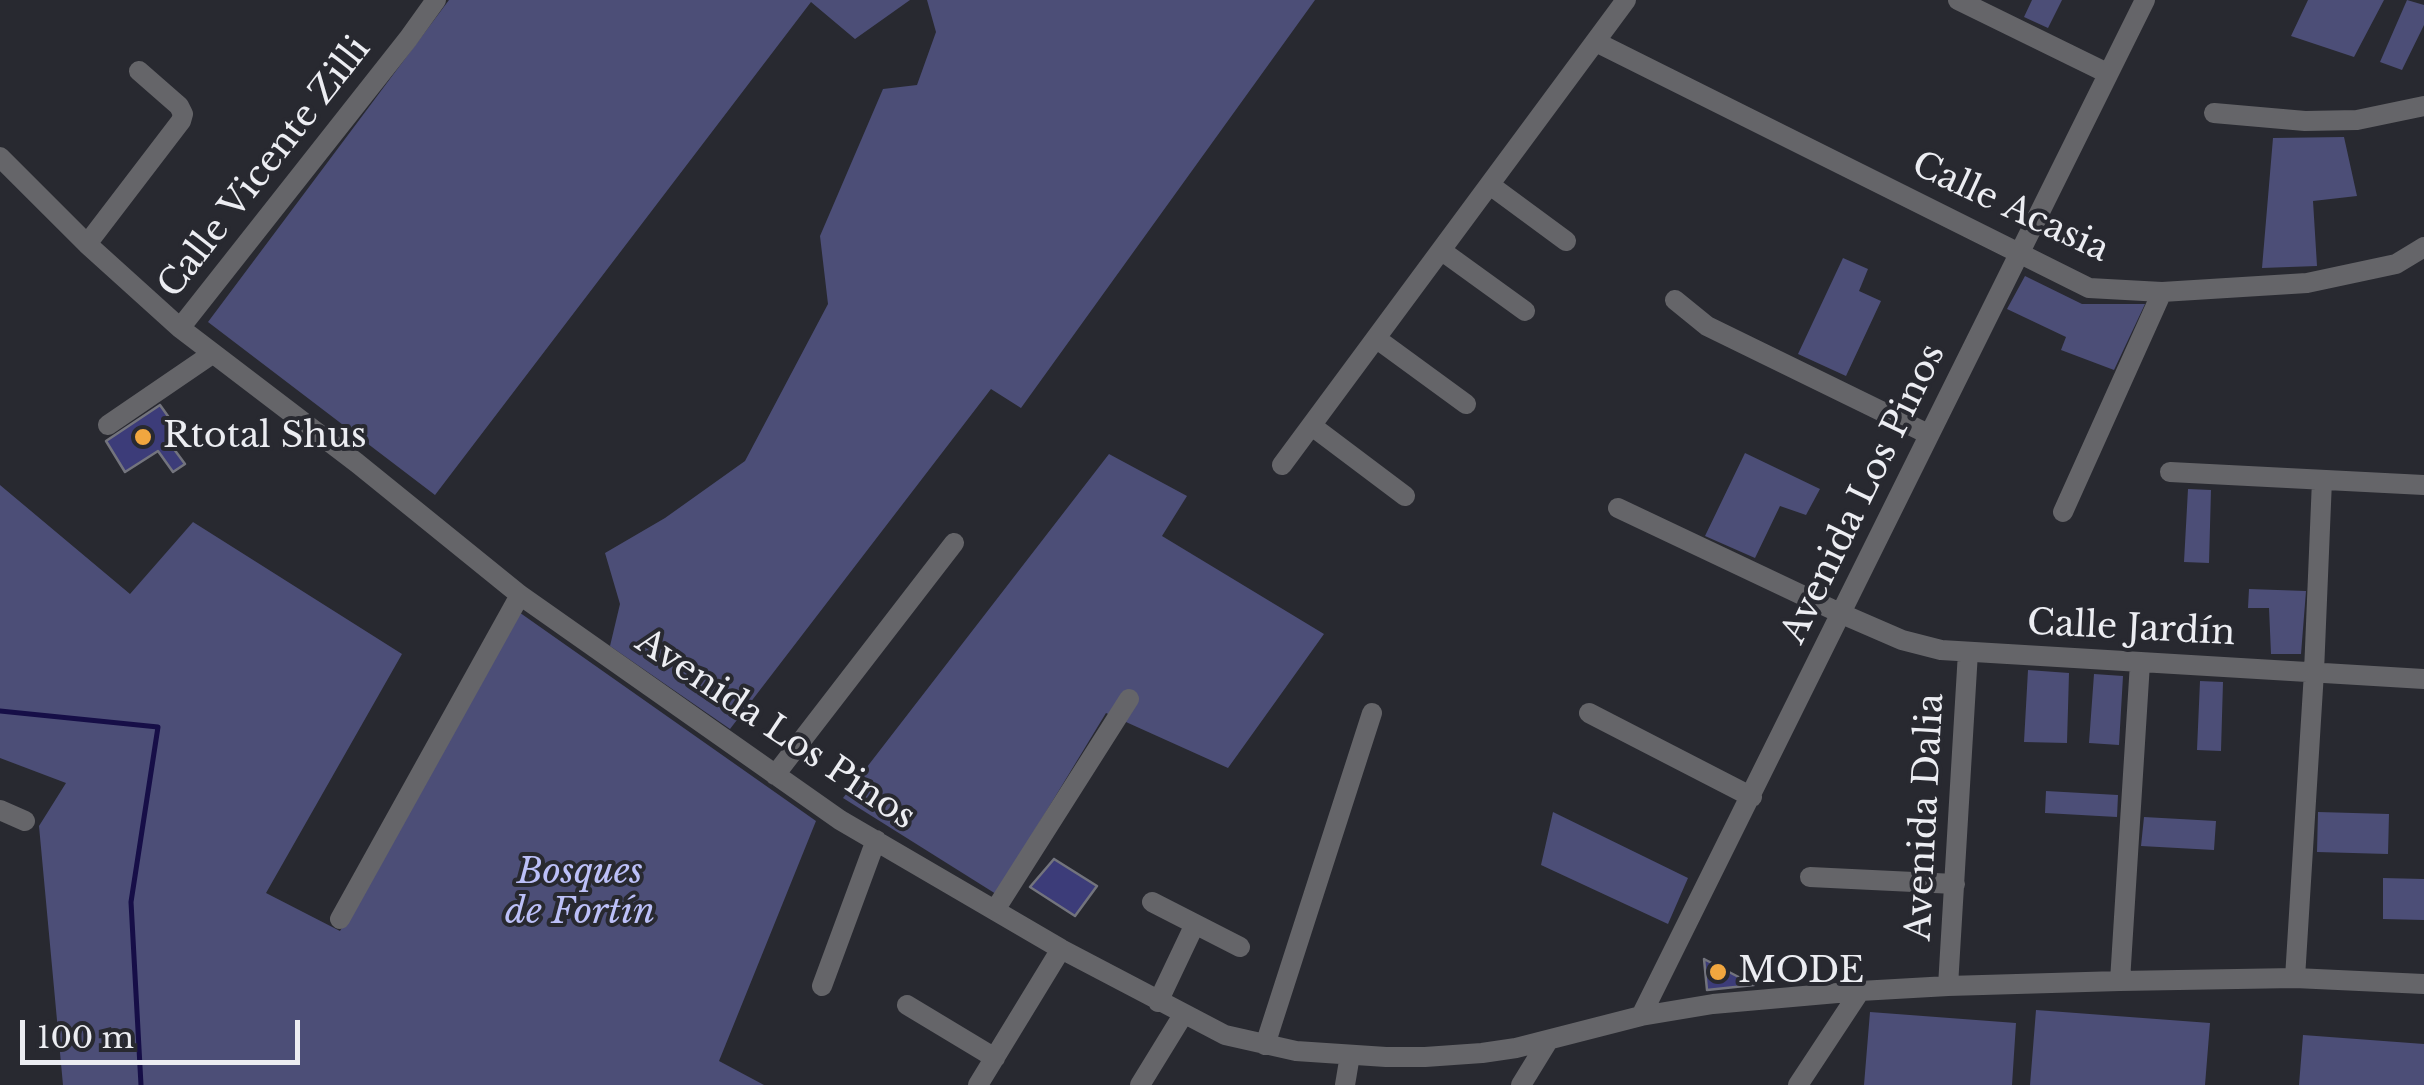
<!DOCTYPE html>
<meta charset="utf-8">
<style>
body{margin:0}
#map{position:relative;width:2424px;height:1085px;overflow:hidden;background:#282930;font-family:"Libre Baskerville",serif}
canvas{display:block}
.scale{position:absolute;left:20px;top:1020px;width:280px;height:45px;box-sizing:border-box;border:5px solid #ecedf2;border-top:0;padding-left:12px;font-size:30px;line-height:35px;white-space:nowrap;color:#ecedf2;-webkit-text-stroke:8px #282930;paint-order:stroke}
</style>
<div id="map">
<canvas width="2424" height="1085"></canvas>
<div class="scale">100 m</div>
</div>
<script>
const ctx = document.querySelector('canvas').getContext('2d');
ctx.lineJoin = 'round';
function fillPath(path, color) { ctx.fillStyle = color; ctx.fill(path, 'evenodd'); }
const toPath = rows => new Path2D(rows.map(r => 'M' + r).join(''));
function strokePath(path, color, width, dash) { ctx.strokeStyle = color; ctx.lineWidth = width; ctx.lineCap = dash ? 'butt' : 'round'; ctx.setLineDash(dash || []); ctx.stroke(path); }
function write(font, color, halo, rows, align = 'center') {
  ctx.font = font + ' "Libre Baskerville",serif'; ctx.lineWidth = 8; ctx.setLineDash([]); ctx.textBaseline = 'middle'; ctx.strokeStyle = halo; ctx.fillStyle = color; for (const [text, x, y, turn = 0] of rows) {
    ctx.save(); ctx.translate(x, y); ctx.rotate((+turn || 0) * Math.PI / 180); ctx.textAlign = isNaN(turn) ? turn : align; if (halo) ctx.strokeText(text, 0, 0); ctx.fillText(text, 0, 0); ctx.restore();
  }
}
const green = toPath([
 [449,0,910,0,855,39,811,2,435,495,208,322],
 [927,0,1315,0,1021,408,991,389,730,729,610,646,620,604,605,553,665,518,745,461,828,304,820,236,883,89,917,85,936,32],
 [2032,0,2062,0,2048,28,2024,17],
 [2308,0,2384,0,2354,57,2291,36],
 [2407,0,2424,5,2424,25,2402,70,2380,62],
 [2344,137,2357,196,2313,201,2317,266,2262,268,2273,138],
 [1843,258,1868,269,1859,291,1881,301,1846,376,1798,354],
 [2025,276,2082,304,2145,304,2114,370,2061,350,2066,337,2007,309],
 [1745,453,1820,489,1806,515,1780,506,1755,558,1705,536],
 [1109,454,1187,496,1162,536,1324,634,1228,768,1106,713,996,894,843,798],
 [0,485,130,594,193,522,402,654,266,893,340,931,516,610,816,821,719,1061,764,1085,63,1085,39,826,66,783,0,758],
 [2188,489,2211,490,2209,563,2184,562],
 [2249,589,2306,591,2301,654,2271,654,2269,608,2248,608],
 [2028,670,2069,673,2067,743,2024,742],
 [2094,674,2123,676,2119,745,2089,743],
 [2200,681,2223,682,2221,751,2197,750],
 [2046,791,2118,795,2117,817,2045,813],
 [1553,812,1688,878,1668,924,1541,865],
 [2318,812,2389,814,2388,854,2317,852],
 [2144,817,2216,821,2214,850,2141,846],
 [2383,878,2424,879,2424,920,2383,919],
 [2036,1010,2210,1023,2205,1085,2030,1085],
 [1870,1012,2016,1023,2012,1085,1864,1085],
 [2303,1035,2424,1044,2424,1085,2299,1085]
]);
const stream = toPath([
 [0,711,158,727,131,902,141,1085]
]);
const building = toPath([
 [160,405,180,433,168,441,185,464,173,472,158,451,125,472,106,441,160,405],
 [1054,859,1097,886,1075,916,1030,887,1054,859],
 [1704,959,1754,985,1707,990,1704,959]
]);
const street = toPath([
 [1958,0,2107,73],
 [1596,42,2089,288,2162,292,2307,283,2396,264,2424,247],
 [2214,113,2305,121,2357,120,2424,106],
 [0,157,87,244,180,328,357,463,520,595,840,820,1061,949,1225,1035,1296,1051,1386,1057,1425,1057,1482,1053,1516,1048,1641,1016,1713,1004,1860,991,1948,986,2120,981,2295,978,2424,984],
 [1490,185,1566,241],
 [87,244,181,121,183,114,179,106,139,71],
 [1442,251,1525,311],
 [1675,300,1707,326,1928,434],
 [180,328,408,39,436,0],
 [1377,339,1466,404],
 [108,425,212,354],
 [1312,426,1405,496],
 [1282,465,1626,0],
 [2170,472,2424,485],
 [1618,508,1842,614,1902,640,1941,650,2424,679],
 [2063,512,2162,292],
 [1589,713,1752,797],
 [775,775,954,543],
 [0,810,25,821],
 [1810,877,1955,884],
 [1152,902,1240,947],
 [995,910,1129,699],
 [340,919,520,595],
 [2295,978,2314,672,2322,480],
 [2120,981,2140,663],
 [822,986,876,840],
 [1948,986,1968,652],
 [1158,1002,1195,924],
 [907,1005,995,1058],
 [1641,1016,2145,0],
 [1265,1045,1372,713],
 [978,1085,1061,949],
 [1140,1085,1183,1015],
 [1345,1085,1350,1055],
 [1521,1085,1548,1041],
 [1798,1085,1860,991]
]);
const markers = [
 [143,437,10,"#f1a63f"],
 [1718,972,10,"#f1a63f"]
];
const streetNames = [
 ["Calle Vicente Zilli",265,168,-52],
 ["Calle Acasia",2010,208,25],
 ["Avenida Los Pinos",1864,494,-64],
 ["Calle Jardín",2131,629,3],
 ["Avenida Los Pinos",775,730,34],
 ["Avenida Dalia",1926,817,-87]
];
const poiNames = [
 ["Rtotal Shus",163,437],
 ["MODE",1738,972]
];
const parkNames = [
 ["Bosques",580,873],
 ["de Fortín",580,913]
];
fillPath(green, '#4c4e77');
strokePath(stream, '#160e47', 5);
fillPath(building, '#3c3c79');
strokePath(building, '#73747d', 2.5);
strokePath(street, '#656569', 20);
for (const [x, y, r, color] of markers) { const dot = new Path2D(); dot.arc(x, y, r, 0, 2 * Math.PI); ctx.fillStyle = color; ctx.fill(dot); strokePath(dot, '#282930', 4); }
write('35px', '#ecedf2', '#282930', streetNames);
write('35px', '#ecedf2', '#282930', poiNames, 'left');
write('italic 35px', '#bcc0f8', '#282930', parkNames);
</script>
